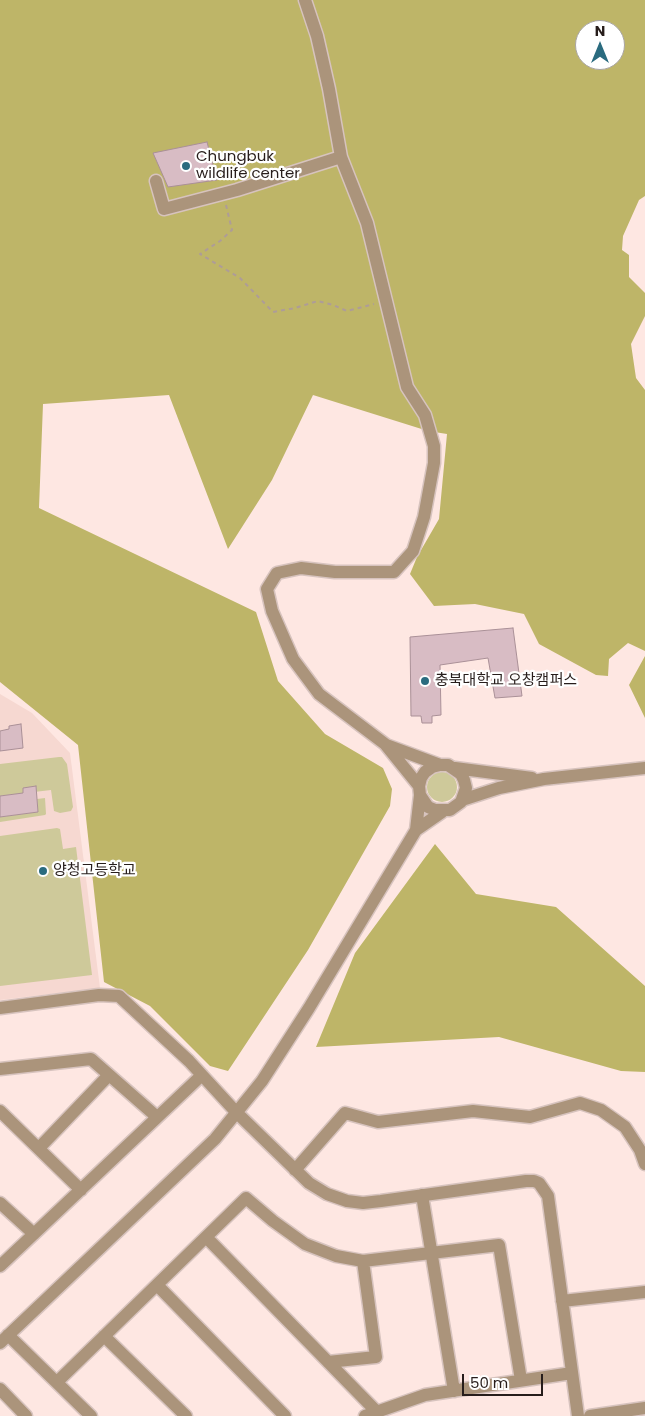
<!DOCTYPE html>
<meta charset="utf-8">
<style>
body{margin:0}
#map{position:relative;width:645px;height:1416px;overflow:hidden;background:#fee7e2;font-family:Poppins,sans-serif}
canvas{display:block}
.north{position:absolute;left:575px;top:20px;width:50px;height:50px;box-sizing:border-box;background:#fff;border:1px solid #a9a5a4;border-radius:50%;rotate:0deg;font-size:14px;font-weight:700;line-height:20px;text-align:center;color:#271d1b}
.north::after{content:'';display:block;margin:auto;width:18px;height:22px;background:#2a6b7f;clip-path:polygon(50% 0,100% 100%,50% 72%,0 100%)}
.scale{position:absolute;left:462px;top:1374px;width:81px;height:22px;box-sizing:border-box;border:2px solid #271d1b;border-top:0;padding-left:6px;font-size:15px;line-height:18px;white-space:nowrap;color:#271d1b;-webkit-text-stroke:4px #fff;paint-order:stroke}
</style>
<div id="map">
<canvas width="645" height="1416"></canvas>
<div class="north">N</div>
<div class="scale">50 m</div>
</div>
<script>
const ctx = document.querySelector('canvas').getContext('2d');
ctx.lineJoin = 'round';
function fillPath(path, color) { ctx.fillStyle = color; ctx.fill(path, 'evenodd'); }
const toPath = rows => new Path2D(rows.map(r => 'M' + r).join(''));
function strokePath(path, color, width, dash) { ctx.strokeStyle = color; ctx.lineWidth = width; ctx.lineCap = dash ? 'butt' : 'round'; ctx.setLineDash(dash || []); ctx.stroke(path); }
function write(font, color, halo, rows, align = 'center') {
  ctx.font = font + ' Poppins,"Noto Sans KR",sans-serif'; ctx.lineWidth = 4.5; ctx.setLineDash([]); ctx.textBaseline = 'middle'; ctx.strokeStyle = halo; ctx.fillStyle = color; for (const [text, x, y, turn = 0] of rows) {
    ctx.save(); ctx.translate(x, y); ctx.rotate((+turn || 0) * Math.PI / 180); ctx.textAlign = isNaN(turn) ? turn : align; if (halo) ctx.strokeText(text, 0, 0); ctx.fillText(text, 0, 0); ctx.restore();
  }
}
const built = toPath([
 [0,694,32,713,70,753,100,988,0,1000]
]);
const green = toPath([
 [59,757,62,757,67,764,73,807,71,811,60,813,54,811,51,790,0,796,0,764],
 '427 787a15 15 0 1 1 30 0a15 15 0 1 1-30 0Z',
 [45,798,46,814,45,815,0,822,0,817,38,812,37,799],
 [57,828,60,829,63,849,76,847,92,975,0,986,0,836]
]);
const forest = toPath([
 [0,0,645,0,645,196,639,200,623,236,622,250,629,255,629,277,645,293,645,316,631,344,636,378,645,390,645,651,628,643,609,659,608,676,596,675,539,644,524,614,475,604,434,606,410,574,417,557,439,519,447,434,428,431,313,395,272,480,228,549,169,395,43,404,39,508,256,612,278,681,325,734,383,768,392,789,390,806,308,950,228,1071,210,1066,150,1006,104,982,78,745,0,682],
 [585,30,615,30,615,60,585,60],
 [645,656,645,718,629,685],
 [435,844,476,894,556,907,645,986,645,1072,621,1071,499,1037,316,1047,355,953]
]);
const building = toPath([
 [207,142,217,180,168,187,153,153,207,142],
 [513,628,522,696,495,698,488,658,440,665,441,715,432,716,432,723,422,723,421,716,411,716,410,637,513,628],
 [21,724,23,748,0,751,0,731,9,729,9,726,21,724],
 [36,786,38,812,0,817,0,796,23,793,23,788,36,786]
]);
const path = toPath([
 [226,205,232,230,220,241,200,254,240,278,273,312,295,308,318,301,333,305,347,311,374,304]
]);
const minor = toPath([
 [305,0,317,36,329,89,341,157,367,223,407,387,425,415,434,446,434,463,424,517,413,551,394,572,335,572,301,568,277,573,267,589,272,611,293,659,319,694,385,744,419,786],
 [156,181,164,209,237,190,341,157],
 [386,745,440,765],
 [455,768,532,778],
 [462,800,499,788,544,779,645,768],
 [416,830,420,795,419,786,421,778,425,772,432,767,440,765,448,765,461,774,464,780,466,788,461,802,450,810,435,810,428,807,420,795],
 [0,1008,99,995,119,996,189,1061,236,1112,309,1183,327,1194,347,1201,363,1203,381,1201,526,1181,534,1181,539,1183,548,1196,578,1416],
 [0,1069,91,1059,157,1117],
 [0,1111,81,1190],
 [39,1148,109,1075],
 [295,1170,345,1113,378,1122,473,1111,530,1117,580,1103,601,1110,625,1127,640,1150,645,1164],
 [422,1195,454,1391],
 [0,1203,34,1234],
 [206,1237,377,1412],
 [0,1266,202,1075],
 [157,1285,285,1416],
 [562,1301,645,1292],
 [8,1335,91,1416],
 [104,1336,186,1416],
 [0,1343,215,1139,262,1081,309,1008,416,830,442,812],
 [328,1362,376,1357,363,1261],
 [57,1382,246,1198,273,1221,305,1244,336,1256,363,1261,499,1245,521,1380],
 [0,1389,26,1416],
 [365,1416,425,1395,572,1373],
 [590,1416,645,1408]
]);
const markers = [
 [186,166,5,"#2a6b7f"],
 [425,681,5,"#2a6b7f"],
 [43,871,5,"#2a6b7f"]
];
const poiNames = [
 ["Chungbuk",196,157],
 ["wildlife center",196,174],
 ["충북대학교 오창캠퍼스",435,681],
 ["양청고등학교",53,871]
];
fillPath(built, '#f6d8d1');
fillPath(green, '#cec99a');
fillPath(forest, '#beb568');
fillPath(building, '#d8bcc4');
strokePath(building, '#aa9097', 1);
strokePath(minor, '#d7c3be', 15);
strokePath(path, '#ae9c98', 2, [4, 4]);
strokePath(minor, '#ab947b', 12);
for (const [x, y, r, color] of markers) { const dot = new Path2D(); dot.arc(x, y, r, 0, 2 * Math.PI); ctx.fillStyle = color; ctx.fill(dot); strokePath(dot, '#fff', 2); }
write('15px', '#271d1b', '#fff', poiNames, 'left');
</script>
